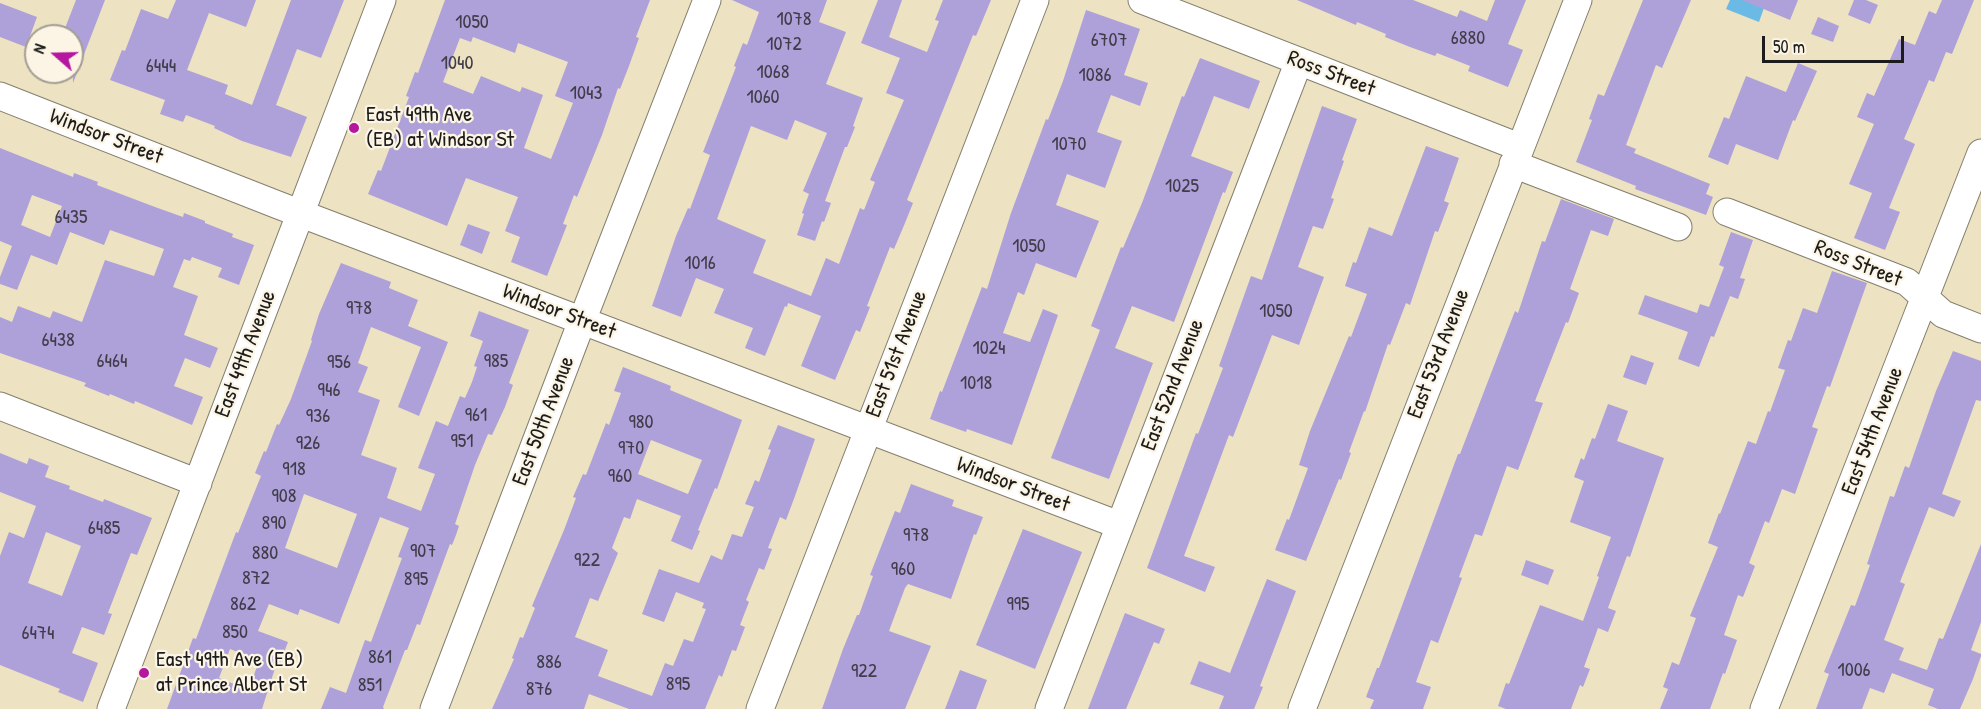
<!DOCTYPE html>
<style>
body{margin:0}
#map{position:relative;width:1981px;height:709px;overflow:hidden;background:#ede2c1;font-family:"Patrick Hand",sans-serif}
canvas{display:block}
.north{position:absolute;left:24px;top:24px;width:60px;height:60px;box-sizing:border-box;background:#fcf5e5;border:2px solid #a29e95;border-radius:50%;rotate:290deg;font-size:16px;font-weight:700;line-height:24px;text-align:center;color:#1c1c1c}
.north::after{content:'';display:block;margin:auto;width:21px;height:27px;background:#b5179e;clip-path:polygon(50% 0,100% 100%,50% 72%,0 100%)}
.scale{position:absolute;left:1762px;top:36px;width:142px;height:27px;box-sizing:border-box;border:3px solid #1c1c1c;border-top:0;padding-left:8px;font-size:18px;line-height:21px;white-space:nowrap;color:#1c1c1c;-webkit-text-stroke:4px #fcf5e5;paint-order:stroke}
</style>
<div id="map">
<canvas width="1981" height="709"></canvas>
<div class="north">N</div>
<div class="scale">50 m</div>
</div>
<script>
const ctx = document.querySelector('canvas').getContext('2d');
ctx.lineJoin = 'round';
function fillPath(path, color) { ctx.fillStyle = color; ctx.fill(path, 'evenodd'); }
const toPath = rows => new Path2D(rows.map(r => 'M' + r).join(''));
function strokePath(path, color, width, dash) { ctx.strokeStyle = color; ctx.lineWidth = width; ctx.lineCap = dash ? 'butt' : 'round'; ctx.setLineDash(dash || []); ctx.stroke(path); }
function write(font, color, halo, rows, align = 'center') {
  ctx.font = font + ' "Patrick Hand",sans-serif'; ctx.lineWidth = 4.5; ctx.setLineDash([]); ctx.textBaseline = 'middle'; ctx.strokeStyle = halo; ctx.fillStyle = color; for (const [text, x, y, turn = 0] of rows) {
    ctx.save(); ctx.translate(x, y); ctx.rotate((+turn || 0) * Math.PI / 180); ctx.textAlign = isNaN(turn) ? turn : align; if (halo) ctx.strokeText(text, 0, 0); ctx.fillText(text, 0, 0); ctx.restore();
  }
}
const water = toPath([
 [1730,0,1752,0,1765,5,1759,22,1726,9]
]);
const building = toPath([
 [76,0,105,0,73,83,72,36,62,36],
 [176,0,256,0,246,27,209,13,187,70,228,85,225,94,252,105,291,0,344,0,321,58,297,49,276,105,307,117,291,157,242,141,214,128,215,126,186,115,183,122,160,114,165,100,110,80,122,50,125,51,141,9,168,19],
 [445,0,650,0,636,37,639,38,629,66,620,89,618,88,602,135,577,197,574,195,563,224,567,225,547,276,511,262,520,237,505,231,518,197,466,178,447,226,368,194,378,170,381,171,409,97,406,96,415,72,418,73],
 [473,37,515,53,518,43,568,62,555,96,573,103,551,159,524,148,543,95,522,87,520,92,481,76,473,94,443,82,460,38,471,42],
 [732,0,827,0,819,22,846,32,826,84,863,98,853,126,855,127,847,147,845,147,825,201,831,203,824,222,822,221,815,241,797,235,804,214,802,213,809,194,803,191,827,133,795,120,787,140,751,126,717,219,766,240,753,273,811,296,826,258,839,264,860,208,864,210,875,182,870,180,904,100,886,93,900,58,861,43,878,0,902,0,889,37,927,52,939,21,935,20,943,0,991,0,976,36,973,35,907,200,913,203,905,223,894,249,890,247,867,306,870,307,860,332,856,330,835,380,801,366,821,316,788,303,787,307,785,306,765,356,745,348,753,328,714,313,724,289,696,278,681,317,652,306,676,236,688,208,690,209,710,155,703,152,736,67,734,66,743,43,747,45,759,12],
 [1297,0,1413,0,1457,17,1460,10,1487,21,1495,0,1526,0,1508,44,1523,50,1508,87,1468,71,1470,66,1437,53,1435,56,1410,47,1385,37,1386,34,1357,22,1356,25],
 [1643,0,1691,0,1662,68,1656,65,1626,145,1636,149,1634,153,1710,184,1706,194,1713,197,1706,215,1635,189,1636,186,1576,162,1592,120,1589,119,1598,94,1604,96],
 [1742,0,1798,0,1790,20],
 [1854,0,1866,0,1878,5,1870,24,1848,15],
 [1942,0,1974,0,1952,54,1946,52,1934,82,1929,80,1904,139,1915,144,1889,208,1900,212,1885,250,1854,238,1872,193,1849,184,1874,124,1857,117,1867,93,1874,96,1899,39,1915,45,1929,11,1936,14],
 [0,3,37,17,26,47,0,37],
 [1086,10,1140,29,1124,75,1148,83,1140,106,1111,95,1097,132,1122,141,1105,188,1067,174,1056,205,1099,221,1076,278,1036,263,1024,295,1018,292,1003,333,1030,342,1043,309,1058,315,1012,445,967,429,966,432,930,419,940,391,942,392,982,287,987,289,1011,213,1046,119,1048,120,1063,81],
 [1818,17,1839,26,1833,42,1811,34],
 [1200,58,1260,81,1249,109,1214,96,1191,156,1233,172,1225,193,1223,192,1174,322,1132,306,1115,348,1153,363,1109,479,1051,458,1100,330,1091,326,1121,247,1123,248,1142,203,1182,96,1184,97],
 [1798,63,1817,71,1795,121,1793,120,1778,160,1736,144,1728,165,1708,157,1724,117,1729,119,1746,76,1786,92],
 [1322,106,1357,119,1342,160,1344,161,1331,198,1334,199,1323,229,1313,226,1298,267,1324,277,1299,345,1272,335,1233,437,1229,435,1184,556,1215,567,1205,592,1147,568,1196,433,1198,434,1223,368,1219,366,1251,276,1262,280],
 [1426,146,1459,158,1444,201,1449,203,1438,232,1435,231,1410,305,1406,303,1390,345,1388,344,1365,412,1364,411,1349,452,1351,453,1341,480,1339,479,1306,561,1275,550,1287,519,1289,520,1308,468,1299,465,1310,431,1349,336,1351,337,1367,294,1345,286,1353,262,1356,263,1369,227,1392,236],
 [0,148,73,177,74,173,98,182,97,185,155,207,183,217,184,213,205,221,205,223,233,234,232,237,254,245,239,285,218,277,222,268,192,257,190,261,184,259,173,287,198,296,184,335,218,348,210,368,185,358,174,386,203,397,192,425,135,401,134,404,110,394,109,396,84,386,86,383,0,353,0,317,12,322,18,306,50,318,53,311,82,322,105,260,154,276,164,249,110,230,104,245,70,232,57,265,31,255,17,290,0,284,0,277,12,246,0,241],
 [32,195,62,206,50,237,21,225],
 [1561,199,1614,219,1608,236,1591,230,1570,289,1579,293,1568,323,1566,322,1535,401,1543,403,1518,470,1507,466,1482,536,1475,534,1459,577,1462,578,1438,643,1431,640,1416,682,1431,687,1423,709,1370,709,1374,700,1366,697,1377,668,1379,668,1458,454,1460,454,1515,311,1518,313,1542,241,1545,242],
 [468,224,490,232,482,254,460,245],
 [1731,232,1753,240,1740,278,1745,279,1738,299,1730,296,1714,337,1711,336,1699,367,1678,359,1688,332,1638,314,1645,295,1697,313,1700,304,1709,307,1724,267,1719,265],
 [341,263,391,282,389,288,418,300,408,326,448,342,419,416,398,407,421,347,371,327,358,363,368,367,358,392,380,400,361,455,397,468,387,498,421,511,435,474,418,468,436,421,448,426,460,396,465,398,472,382,477,367,474,366,483,341,470,336,479,311,529,330,509,383,513,385,505,407,492,435,488,434,475,465,455,524,459,526,456,535,452,545,450,544,420,625,417,624,407,650,405,650,383,707,384,709,321,709,330,687,346,693,365,640,371,642,402,558,398,557,409,528,380,517,339,624,300,609,298,615,269,604,258,631,288,642,280,663,277,662,262,709,167,709,193,638,196,639,236,532,238,533,261,476,255,473,264,451,266,452,277,424,279,425,291,399,312,341,311,340,319,314],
 [304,494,357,514,337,568,285,548],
 [230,649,259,660,249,690,219,678],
 [1832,271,1867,283,1830,387,1827,386,1812,427,1818,429,1795,494,1782,489,1769,523,1765,521,1749,563,1755,566,1743,597,1738,595,1724,635,1737,640,1725,674,1723,673,1710,709,1660,709,1668,689,1663,687,1672,662,1679,665,1696,618,1690,616,1718,547,1708,543,1719,513,1720,514,1748,441,1756,444,1768,411,1770,412,1785,370,1778,368,1788,340,1791,341,1803,308,1817,313],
 [1953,351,1981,361,1981,401,1976,400,1942,494,1961,501,1954,517,1929,507,1900,582,1905,584,1884,640,1904,648,1899,660,1927,670,1939,638,1943,639,1981,544,1981,622,1971,650,1981,654,1981,656,1973,679,1960,709,1938,709,1928,705,1934,689,1892,673,1884,693,1870,688,1862,709,1816,709,1829,674,1824,672,1851,605,1855,606,1870,565,1867,564,1890,496,1894,497,1905,466,1909,468,1936,391],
 [1631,355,1654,363,1646,385,1623,377],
 [623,367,671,386,670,390,742,420,717,489,715,488,698,530,700,531,692,550,671,541,681,516,637,499,630,519,624,517,612,548,618,553,598,601,590,598,575,637,608,650,598,676,652,696,665,663,673,666,684,639,693,642,706,609,702,608,704,603,676,592,664,622,642,614,659,569,699,583,711,555,722,560,732,534,742,537,754,507,745,504,755,480,759,482,771,450,768,449,778,425,815,439,795,496,786,520,780,517,768,548,772,549,764,570,759,568,746,600,749,602,740,625,745,627,736,651,732,650,722,677,719,675,705,709,629,709,589,694,584,709,492,709,514,659,512,658,520,637,523,638,535,608,532,606,564,530,576,498,573,497,583,474,586,475,606,423,609,425,621,393,614,391],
 [651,440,702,460,688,494,638,474],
 [1608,404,1628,411,1617,441,1664,458,1630,557,1627,556,1608,608,1616,611,1608,632,1598,628,1584,667,1590,669,1583,687,1580,685,1571,709,1506,709,1498,706,1506,683,1509,684,1540,605,1583,621,1599,577,1597,576,1611,537,1570,522,1584,481,1574,477,1581,458,1584,460,1592,438,1595,439],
 [0,453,27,464,29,458,49,466,45,477,70,486,69,489,103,502,104,499,152,518,137,555,131,553,108,613,112,614,104,635,82,627,72,653,98,663,83,702,58,692,60,689,0,665,0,556,9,532,24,538,36,506,0,492],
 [46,532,81,546,62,596,28,583],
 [911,484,954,500,952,506,983,517,976,535,974,534,951,599,908,584,905,588,889,631,931,646,905,709,822,709,843,649,857,615,859,615,873,576,870,575,895,511,900,513],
 [1023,529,1082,552,1035,669,976,645],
 [1526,560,1554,570,1548,585,1521,575],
 [1267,579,1296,591,1260,686,1263,687,1254,709,1219,709,1224,696,1190,684,1199,661,1230,673],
 [1125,613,1165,629,1159,644,1154,642,1126,709,1088,709],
 [960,670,987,680,976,709,945,709]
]);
const minor = toPath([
 [1142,0,1519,147],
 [0,96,278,205,1119,525],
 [1513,164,1678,227],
 [1727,212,1907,282,1943,314,1981,329],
 [0,406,198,483],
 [111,709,382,0],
 [434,709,582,321,707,0],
 [760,709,1035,0],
 [1049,709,1299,61],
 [1302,709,1578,0],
 [1764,709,1981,153]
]);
const markers = [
 [354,128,6,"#b5179e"],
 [144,673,6,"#b5179e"]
];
const numberNames = [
 ["1078",794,20],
 ["1050",472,23],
 ["6880",1468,39],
 ["6707",1109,41],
 ["1072",784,45],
 ["1040",457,64],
 ["6444",161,67],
 ["1068",773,73],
 ["1086",1095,76],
 ["1043",586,94],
 ["1060",763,98],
 ["1070",1069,145],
 ["1025",1182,187],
 ["6435",71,218],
 ["1050",1029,247],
 ["1016",700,264],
 ["978",359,309],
 ["1050",1276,312],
 ["6438",58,341],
 ["1024",989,349],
 ["6464",112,362],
 ["985",496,362],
 ["956",339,363],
 ["1018",976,384],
 ["946",329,391],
 ["961",476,416],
 ["936",318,417],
 ["980",641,423],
 ["951",462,442],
 ["926",308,444],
 ["970",631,449],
 ["918",294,470],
 ["960",620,477],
 ["908",284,497],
 ["890",274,524],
 ["6485",104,529],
 ["978",916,536],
 ["907",423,552],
 ["880",265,554],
 ["922",587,561],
 ["960",903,570],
 ["872",256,579],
 ["895",416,580],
 ["862",243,605],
 ["995",1018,605],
 ["850",235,633],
 ["6474",38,634],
 ["861",380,658],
 ["886",549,663],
 ["1006",1854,671],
 ["922",864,672],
 ["895",678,685],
 ["851",370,686],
 ["876",539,690]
];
const streetNames = [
 ["Ross Street",1331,74,21],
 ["Windsor Street",106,137,21],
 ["Ross Street",1858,264,22],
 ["Windsor Street",559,312,21],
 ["East 49th Avenue",246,354,-69],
 ["East 51st Avenue",897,354,-69],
 ["East 53rd Avenue",1439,354,-69],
 ["East 52nd Avenue",1173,385,-69],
 ["East 50th Avenue",544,421,-69],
 ["East 54th Avenue",1873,431,-69],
 ["Windsor Street",1013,485,21]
];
const poiNames = [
 ["East 49th Ave",366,115],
 ["(EB) at Windsor St",366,140],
 ["East 49th Ave (EB)",156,660],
 ["at Prince Albert St",156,685]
];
fillPath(water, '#6bbae5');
fillPath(building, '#aea1d9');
strokePath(minor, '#847f6e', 29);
strokePath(minor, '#fff', 27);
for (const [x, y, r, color] of markers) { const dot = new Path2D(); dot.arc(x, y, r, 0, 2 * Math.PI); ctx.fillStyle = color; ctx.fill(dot); strokePath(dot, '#fcf5e5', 2); }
write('20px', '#403d4b', null, numberNames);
write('22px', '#1c1c1c', '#fcf5e5', streetNames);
write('22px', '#1c1c1c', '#fcf5e5', poiNames, 'left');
</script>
